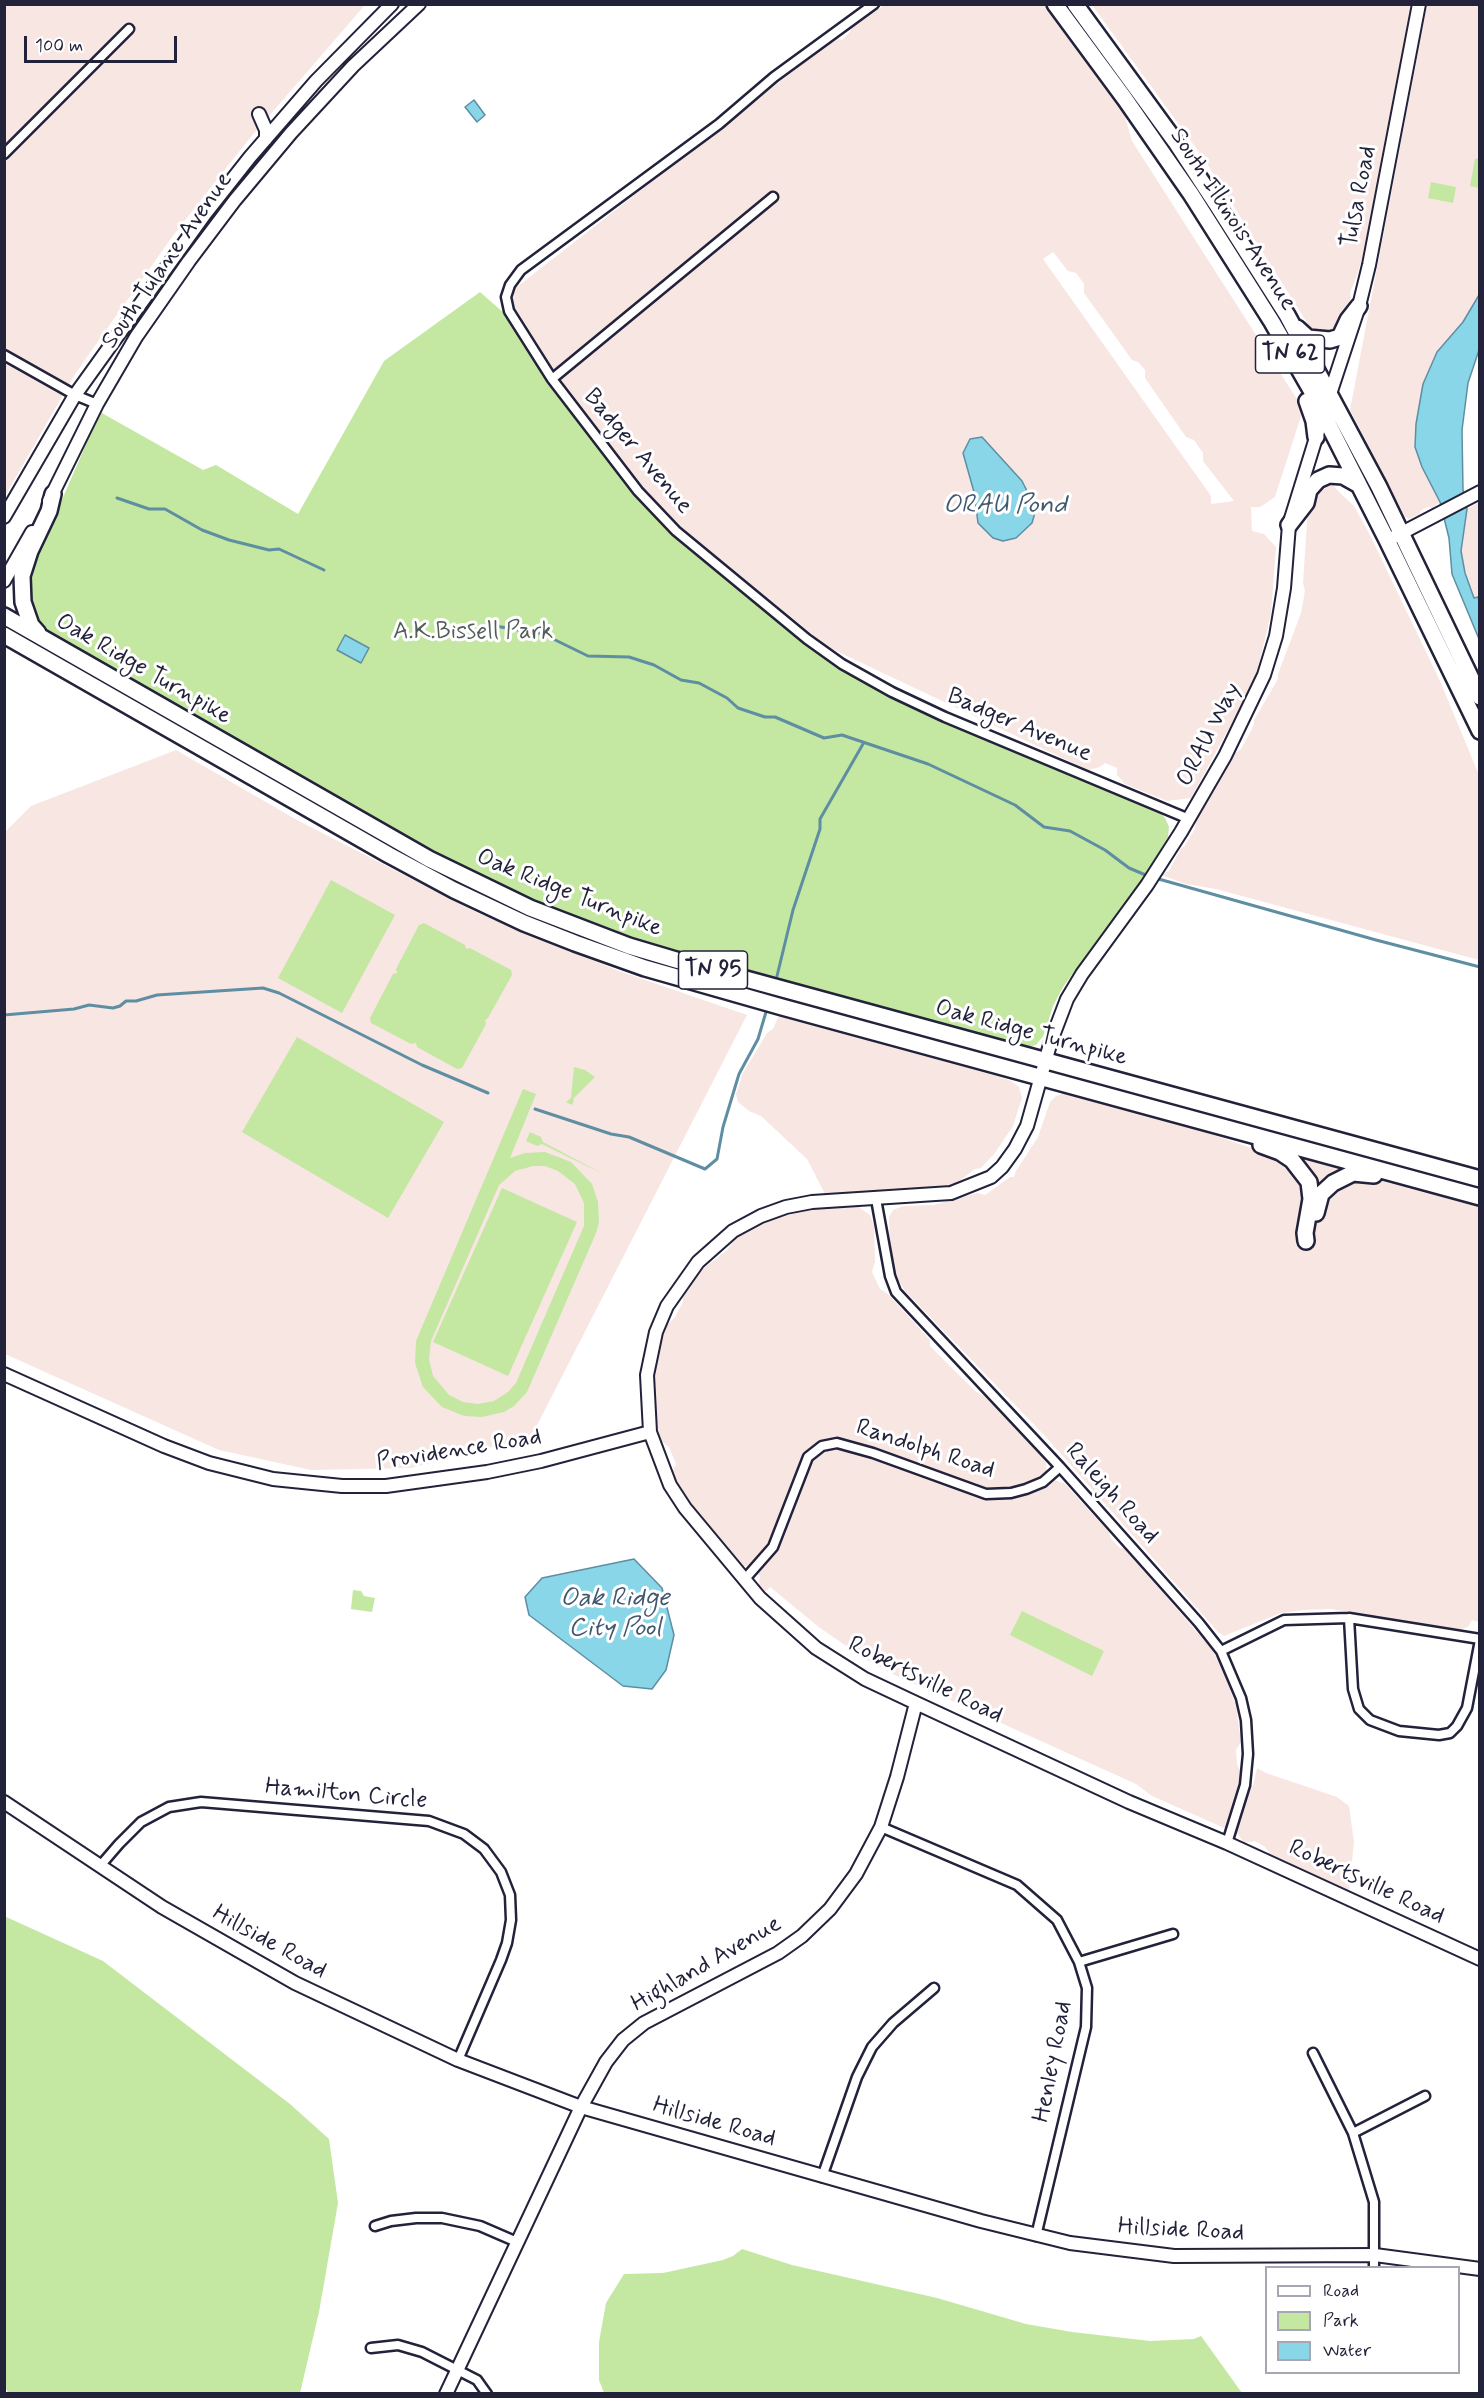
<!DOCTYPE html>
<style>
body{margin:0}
#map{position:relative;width:1484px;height:2398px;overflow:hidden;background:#fff;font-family:Mynerve,sans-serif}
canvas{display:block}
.frame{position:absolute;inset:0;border:6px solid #22223b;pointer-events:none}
.legend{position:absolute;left:1265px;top:2266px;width:195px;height:108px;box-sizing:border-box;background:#fff;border:2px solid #a7a7b1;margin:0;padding:8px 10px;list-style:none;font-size:18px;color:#22223b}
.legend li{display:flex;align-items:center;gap:12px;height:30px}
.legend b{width:30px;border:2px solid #a7a7b1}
.scale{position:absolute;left:24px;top:36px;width:153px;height:27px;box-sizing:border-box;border:3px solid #22223b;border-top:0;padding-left:8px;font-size:18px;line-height:21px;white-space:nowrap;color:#22223b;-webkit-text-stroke:4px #fff;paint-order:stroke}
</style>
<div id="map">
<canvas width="1484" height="2398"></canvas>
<div class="frame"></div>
<ul class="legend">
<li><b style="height:8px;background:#fff"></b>Road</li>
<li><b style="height:16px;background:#c4e7a1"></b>Park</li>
<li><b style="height:16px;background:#88d6e8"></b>Water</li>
</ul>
<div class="scale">100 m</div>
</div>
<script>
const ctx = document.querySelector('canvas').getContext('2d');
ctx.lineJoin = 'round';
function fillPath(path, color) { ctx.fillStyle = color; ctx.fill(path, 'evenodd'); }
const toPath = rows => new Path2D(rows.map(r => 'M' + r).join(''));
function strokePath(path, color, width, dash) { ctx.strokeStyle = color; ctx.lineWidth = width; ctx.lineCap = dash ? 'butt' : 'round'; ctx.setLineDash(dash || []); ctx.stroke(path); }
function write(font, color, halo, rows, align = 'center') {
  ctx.font = font + ' Mynerve,sans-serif'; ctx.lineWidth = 6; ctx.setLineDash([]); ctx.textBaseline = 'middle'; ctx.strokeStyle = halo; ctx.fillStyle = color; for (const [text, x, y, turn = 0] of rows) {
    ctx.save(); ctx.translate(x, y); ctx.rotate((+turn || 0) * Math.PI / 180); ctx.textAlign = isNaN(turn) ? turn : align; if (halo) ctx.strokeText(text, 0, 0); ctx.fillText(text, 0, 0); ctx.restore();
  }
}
const built = toPath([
 [5,5,365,5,249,139,172,237,75,374,5,496],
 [884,5,1044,5,1124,113,1132,141,1302,407,1303,410,1275,497,1260,507,1251,507,1252,531,1264,534,1276,547,1271,614,1255,680,1191,798,1167,801,1125,784,1117,775,1117,768,1105,763,1100,767,1088,770,828,647,687,532,639,486,567,389,520,321,513,306,511,296,513,290,810,58,837,38,842,40,850,32,851,28],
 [1053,252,1068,271,1076,273,1084,284,1084,293,1132,360,1138,362,1145,370,1145,378,1186,437,1194,440,1203,453,1203,461,1234,501,1211,504,1211,496,1043,259],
 [1092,5,1411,5,1368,230,1369,236,1357,275,1350,293,1351,298,1340,322,1341,327,1329,334,1311,329,1204,159],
 [1427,5,1479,5,1479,295,1463,322,1437,352,1423,384,1416,424,1415,447,1422,467,1440,502,1432,508,1427,507,1420,511,1420,514,1409,519,1404,516,1350,410],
 [1332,479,1335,488,1354,506,1369,533,1440,681,1479,775,1479,960,1216,889,1186,884,1161,875,1169,871,1181,848,1184,847,1195,829,1196,821,1235,753,1241,749,1254,725,1254,720,1278,679,1278,674,1301,613,1305,591,1303,583,1308,507,1314,491],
 [1479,502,1479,601,1478,598,1474,598,1465,573,1461,551,1467,509],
 [176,750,297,820,480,914,619,971,747,1015,531,1437,411,1468,311,1470,219,1450,5,1354,4,833,31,806],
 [780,1013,855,1033,876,1043,997,1076,1011,1081,1019,1087,1022,1098,1013,1126,995,1153,981,1168,975,1169,958,1182,944,1188,916,1190,858,1191,860,1208,870,1215,874,1226,875,1262,872,1272,880,1289,888,1294,930,1340,930,1346,975,1391,984,1396,1041,1456,1046,1463,1046,1469,1057,1481,1065,1484,1109,1532,1111,1539,1120,1548,1124,1548,1210,1647,1222,1668,1236,1706,1241,1742,1236,1750,1237,1765,1240,1770,1239,1780,1253,1786,1257,1768,1266,1773,1337,1797,1349,1806,1354,1842,1349,1890,1270,1854,1265,1847,1255,1841,1244,1843,1238,1834,1152,1796,1136,1784,897,1676,867,1660,820,1628,770,1587,765,1592,759,1585,760,1576,748,1566,741,1566,738,1562,684,1495,672,1473,676,1464,669,1447,660,1440,655,1413,655,1372,666,1326,675,1317,683,1302,683,1292,694,1276,727,1250,734,1239,776,1218,825,1207,824,1192,807,1159,761,1116,749,1111,738,1102,736,1094,743,1073,767,1033,773,1029],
 [1068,1092,1159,1116,1274,1156,1299,1157,1343,1169,1348,1181,1370,1178,1479,1207,1479,1622,1472,1620,1468,1627,1458,1630,1331,1609,1304,1610,1281,1613,1224,1636,1218,1632,1046,1437,905,1291,894,1272,890,1250,889,1217,893,1210,903,1206,933,1205,978,1193,985,1195,1010,1177,1014,1177,1016,1171,1038,1137,1050,1102,1056,1096]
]);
const green = toPath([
 [1479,158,1480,158,1479,188,1470,186,1475,159],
 [1431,182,1456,187,1453,203,1428,198],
 [480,292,505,314,561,397,635,495,667,528,827,658,876,689,943,722,1156,808,1165,818,1169,827,1168,837,1148,871,1063,987,1053,1006,1044,1035,1036,1045,1023,1049,626,940,533,904,444,860,43,633,32,619,25,585,100,412,203,470,216,465,298,514,384,361],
 [331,880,395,915,342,1013,278,978],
 [424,923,465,945,466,949,470,948,511,970,512,975,488,1018,485,1020,486,1024,462,1068,457,1069,417,1047,416,1043,411,1044,371,1023,370,1018,393,974,397,973,396,969,419,925],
 [297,1037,444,1122,388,1218,242,1132],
 [574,1067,585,1070,595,1077,573,1099,574,1100,572,1105,566,1102,571,1098],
 [523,1089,536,1094,510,1158,525,1153,545,1152,571,1162,592,1184,598,1202,599,1222,596,1233,527,1392,514,1406,504,1412,482,1417,464,1416,442,1407,423,1387,415,1363,416,1341],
 [533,1166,545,1166,558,1171,575,1184,584,1203,584,1226,516,1383,508,1392,494,1401,478,1404,463,1402,449,1395,433,1376,429,1359,431,1341,499,1185,515,1171],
 [530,1132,541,1137,543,1142,607,1176,542,1144,537,1146,526,1141],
 [502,1188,577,1222,508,1376,433,1342],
 [353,1590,361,1591,364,1596,375,1598,372,1612,351,1609],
 [1022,1611,1104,1651,1092,1676,1010,1635],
 [4,1916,103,1961,290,2104,329,2139,338,2203,319,2312,300,2393,9,2394,5,2388],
 [742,2249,792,2265,937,2298,1026,2324,1072,2332,1150,2341,1194,2339,1201,2336,1242,2393,604,2393,599,2380,599,2342,606,2303,624,2274,663,2273,723,2260,733,2256]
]);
const water = toPath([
 [474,100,485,115,477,122,465,107,474,100],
 [1479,295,1479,350,1468,383,1462,430,1463,490,1467,509,1461,551,1465,573,1474,598,1478,597,1479,601,1479,639,1452,574,1449,538,1440,502,1422,467,1415,447,1416,424,1423,384,1437,352,1463,322,1479,295],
 [982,437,1022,481,1036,509,1032,523,1016,538,1003,541,993,538,978,523,974,492,963,453,970,439,982,437],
 [345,635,369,648,361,663,337,650,345,635],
 [634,1559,662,1588,674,1635,666,1670,652,1689,623,1686,529,1615,525,1597,542,1578,634,1559]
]);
const stream = toPath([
 [117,498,149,509,165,509,202,530,229,540,269,550,279,549,324,570],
 [495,626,543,634,588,656,629,657,654,665,681,680,699,683,727,698,738,708,765,717,775,717,824,738,842,735,928,764,1015,805,1044,827,1070,831,1105,850,1129,868,1148,876],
 [1155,878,1376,940,1480,967],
 [777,976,793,910,820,829,820,819,863,744],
 [4,1015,74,1009,89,1005,113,1008,120,1006,126,1001,136,1001,157,995,263,988,279,993,422,1065,488,1093],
 [535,1109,611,1134,629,1137,705,1169,717,1159,723,1127,739,1074,758,1039,766,1012]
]);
const street = toPath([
 [874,4,774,77,719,124,521,270,510,285,506,297,509,311,552,379,638,491,676,531,807,639,842,664,892,692,945,717,1189,819],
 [4,154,129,29],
 [4,355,75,395,97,404],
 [552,379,773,197],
 [876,1199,890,1276,896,1292,1060,1467,1199,1623,1221,1651,1241,1698,1246,1720,1248,1754,1245,1785,1227,1843],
 [744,1580,773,1547,808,1457,822,1446,837,1443,873,1453,986,1494,1011,1493,1026,1489,1043,1482,1060,1467],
 [1349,1618,1353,1689,1359,1709,1370,1720,1399,1731,1439,1735,1450,1733,1457,1726,1467,1708,1480,1640],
 [1221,1651,1284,1620,1349,1618,1480,1639],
 [881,1827,1017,1885,1057,1920,1079,1962,1087,1988,1086,2027,1036,2236],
 [100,1866,119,1844,141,1822,169,1807,201,1802,429,1821,464,1834,484,1849,501,1872,510,1895,511,1920,507,1943,501,1960,458,2060],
 [1079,1962,1173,1934],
 [1313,2053,1353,2133,1374,2202,1374,2268],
 [1353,2133,1425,2096],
 [822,2177,857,2077,872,2047,893,2023,934,1988],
 [375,2226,391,2221,416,2218,442,2218,480,2226,517,2242],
 [371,2348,398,2345,422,2352,477,2380,487,2394]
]);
const secondary = toPath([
 [259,114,266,130,266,139],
 [1328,400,1359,306,1369,265,1419,4],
 [1319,428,1289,525,1284,588,1276,636,1264,675,1225,756,1181,832,1147,885,1082,974,1067,999,1051,1041,1027,1126,1015,1149,1002,1167,991,1177,951,1193,812,1202,786,1207,761,1216,733,1231,698,1262,667,1306,656,1332,647,1375,650,1432,670,1485,685,1508,760,1598,816,1648,865,1679,916,1703,1129,1802,1227,1843,1480,1959],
 [49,501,97,404,136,337,189,261,235,200,291,133,353,66,419,4],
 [4,517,75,395,205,214,250,157,316,81,392,4],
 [1394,537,1480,492],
 [4,581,32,532],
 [4,1374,164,1446,209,1463,273,1479,342,1486,386,1486,487,1472,541,1461,650,1432],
 [4,1802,162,1907,295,1983,458,2060,581,2107,981,2221,1070,2243,1174,2256,1375,2255,1480,2269],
 [446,2394,581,2107,606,2062,623,2040,644,2023,778,1953,802,1936,830,1909,856,1874,881,1827,897,1777,916,1703]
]);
const highway = toPath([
 [1055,4,1125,99,1191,194,1272,322,1311,390,1387,540,1480,731],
 [1075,4,1175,141,1217,205,1287,315,1379,487,1480,697],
 [1297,328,1308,338,1330,340,1340,337,1348,320,1359,306],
 [1307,401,1314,421,1316,437],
 [1289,525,1306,503,1309,490,1318,480,1329,475,1343,476,1359,485],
 [4,616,429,859,530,908,629,946,676,960,1480,1179],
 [38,633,31,625,23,602,22,576,30,551,49,511,53,494],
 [4,635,389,855,454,890,524,923,575,943,645,968,782,1007,1480,1197],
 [1261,1145,1280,1152,1292,1160,1309,1182,1311,1199,1305,1233,1306,1241],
 [1316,1213,1321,1194,1333,1183,1353,1173,1374,1175]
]);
const shields = [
 [1290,354,69],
 [713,970,69]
];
const shieldNames = [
 ["TN 62",1290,354],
 ["TN 95",713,970]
];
const streetNames = [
 ["Tulsa Road",1360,197,-79],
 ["South Illinois Avenue",1232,220,57],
 ["South Tulane Avenue",168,261,-55],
 ["Badger Avenue",637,452,50],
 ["Oak Ridge Turnpike",143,670,30],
 ["Badger Avenue",1019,726,23],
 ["ORAU Way",1210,735,-63],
 ["Oak Ridge Turnpike",569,894,22],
 ["Oak Ridge Turnpike",1031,1034,15],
 ["Randolph Road",925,1450,18],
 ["Providence Road",459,1451,-9],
 ["Raleigh Road",1111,1494,48],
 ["Robertsville Road",925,1681,26],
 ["Hamilton Circle",346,1795,5],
 ["Robertsville Road",1366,1883,25],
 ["Hillside Road",269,1943,29],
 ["Highland Avenue",707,1965,-30],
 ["Henley Road",1054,2062,-79],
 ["Hillside Road",714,2123,16],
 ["Hillside Road",1181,2231,3]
];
const parkNames = [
 ["A.K.Bissell Park",473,633]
];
const waterNames = [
 ["ORAU Pond",1005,507],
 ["Oak Ridge",615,1600],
 ["City Pool",615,1630]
];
fillPath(built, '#f8e6e3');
fillPath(green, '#c4e7a1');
fillPath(water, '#88d6e8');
strokePath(water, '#5f8ea3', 1.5);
strokePath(stream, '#5f8ea3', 3);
strokePath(street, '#22223b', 13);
strokePath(secondary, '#22223b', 16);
strokePath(highway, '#22223b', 20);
strokePath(street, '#fff', 8);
strokePath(secondary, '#fff', 12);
strokePath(highway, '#fff', 15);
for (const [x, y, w] of shields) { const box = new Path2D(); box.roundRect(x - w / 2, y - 19, w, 38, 4.5); ctx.fillStyle = '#fff'; ctx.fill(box); strokePath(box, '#22223b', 1.5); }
write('bold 22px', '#22223b', null, shieldNames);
write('24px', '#22223b', '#fff', streetNames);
write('24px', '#535d5a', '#fff', parkNames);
write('italic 26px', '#41586f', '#fff', waterNames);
</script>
